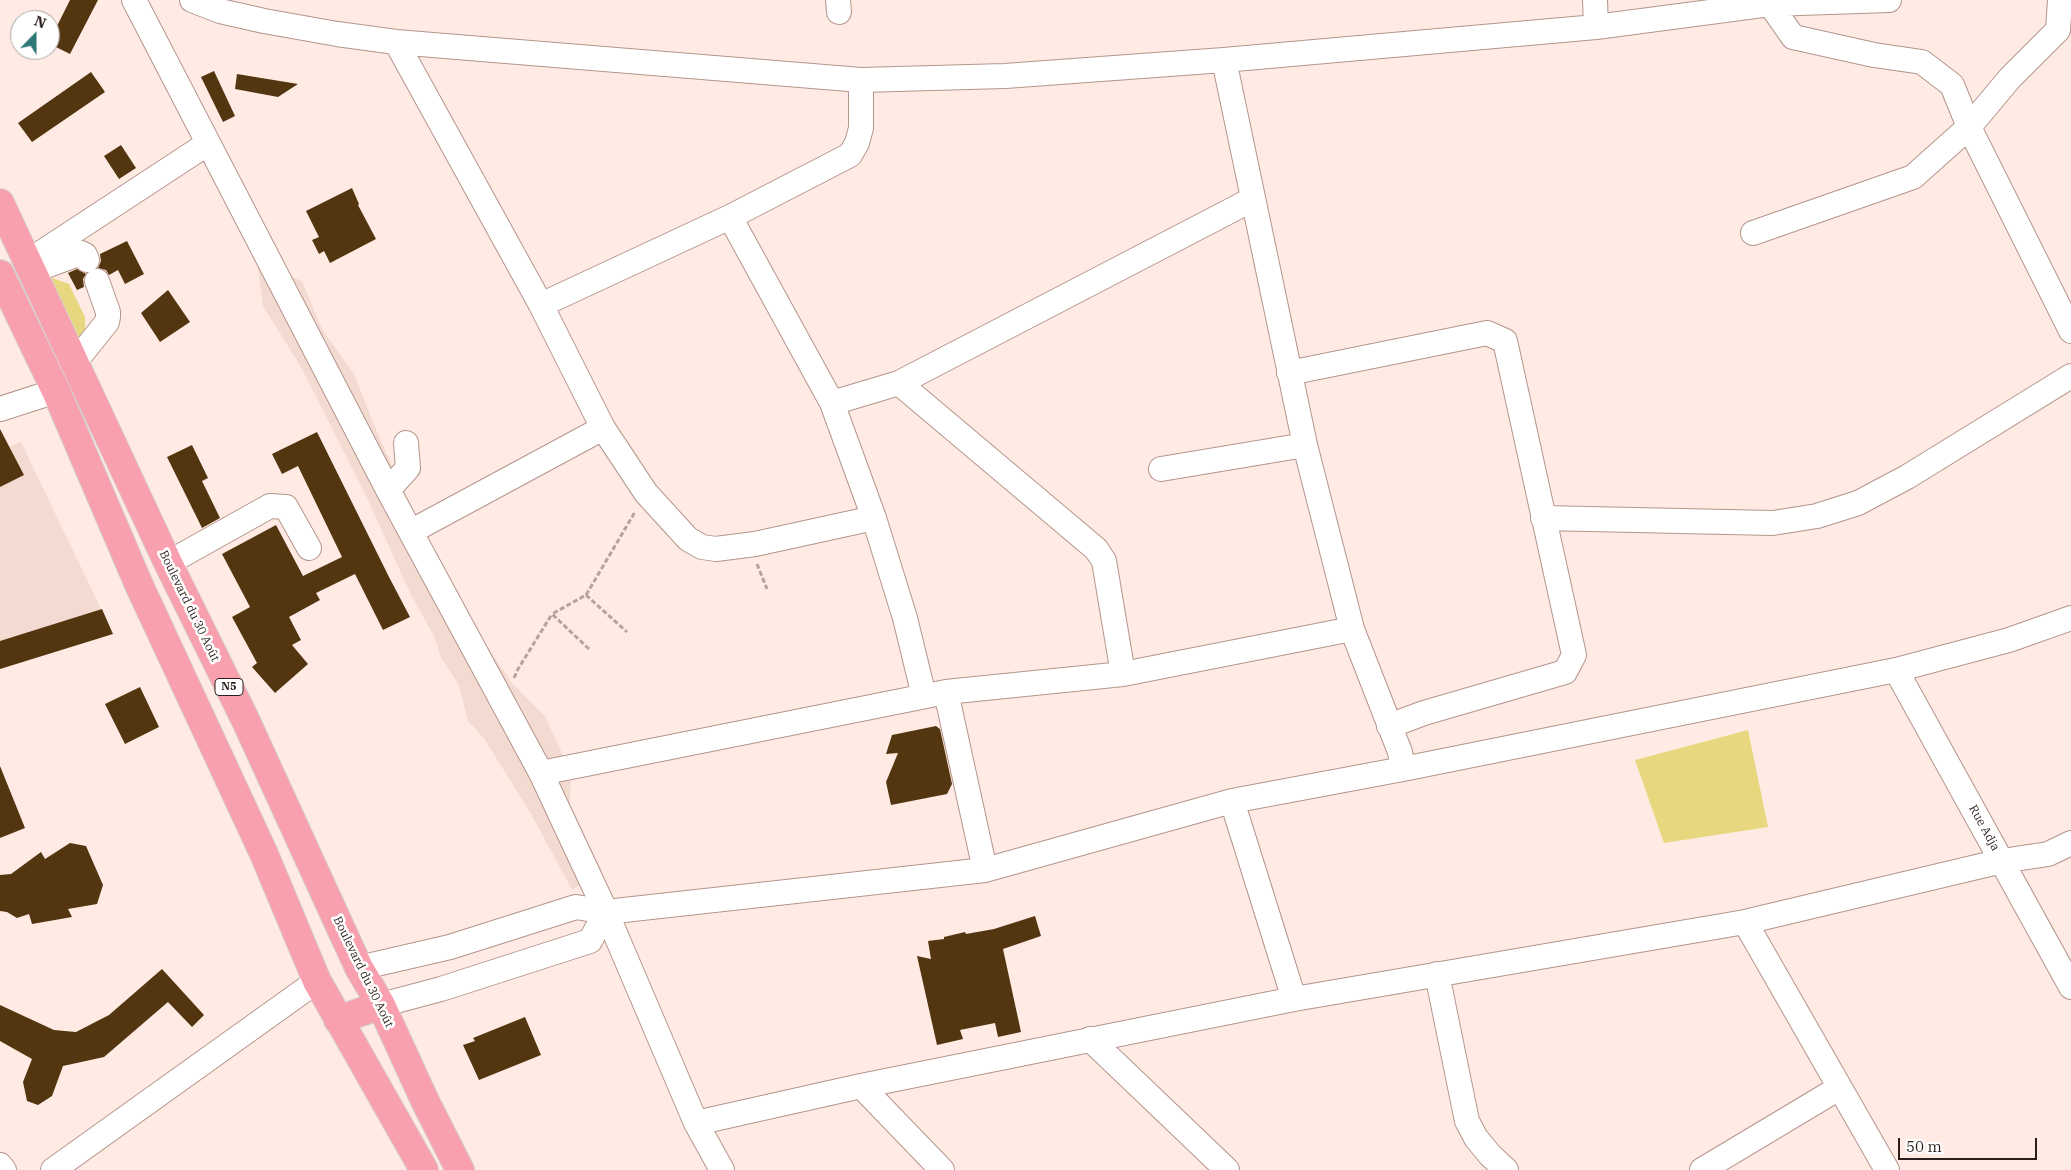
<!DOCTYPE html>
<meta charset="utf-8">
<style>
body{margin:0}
#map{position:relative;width:2071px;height:1170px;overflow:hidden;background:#ffebe4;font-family:"IBM Plex Serif",serif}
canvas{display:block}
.north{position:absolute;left:10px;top:10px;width:50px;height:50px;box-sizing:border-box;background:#fff;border:1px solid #a9a5a3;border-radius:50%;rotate:22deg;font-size:14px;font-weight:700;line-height:20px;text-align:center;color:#291e1a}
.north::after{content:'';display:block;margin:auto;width:18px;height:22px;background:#2e7774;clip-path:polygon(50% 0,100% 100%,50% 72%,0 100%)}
.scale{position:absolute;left:1898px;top:1138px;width:139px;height:22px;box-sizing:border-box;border:2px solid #291e1a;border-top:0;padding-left:6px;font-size:15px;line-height:18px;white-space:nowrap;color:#291e1a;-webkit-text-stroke:4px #fff;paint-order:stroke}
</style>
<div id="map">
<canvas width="2071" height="1170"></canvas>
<div class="north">N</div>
<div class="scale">50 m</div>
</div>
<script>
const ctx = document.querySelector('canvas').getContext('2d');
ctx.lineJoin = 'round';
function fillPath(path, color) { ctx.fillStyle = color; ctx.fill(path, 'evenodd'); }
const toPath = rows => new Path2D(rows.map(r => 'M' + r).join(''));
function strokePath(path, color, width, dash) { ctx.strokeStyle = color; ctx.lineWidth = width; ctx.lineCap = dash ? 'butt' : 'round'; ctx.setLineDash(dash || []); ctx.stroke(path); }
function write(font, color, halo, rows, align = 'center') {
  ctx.font = font + ' "IBM Plex Serif",serif'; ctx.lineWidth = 5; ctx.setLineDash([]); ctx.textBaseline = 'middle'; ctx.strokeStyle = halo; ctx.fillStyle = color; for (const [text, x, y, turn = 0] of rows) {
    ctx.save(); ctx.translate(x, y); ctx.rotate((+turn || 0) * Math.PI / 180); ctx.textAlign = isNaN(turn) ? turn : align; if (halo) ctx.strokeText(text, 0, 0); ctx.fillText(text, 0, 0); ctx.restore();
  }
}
const built = toPath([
 [257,263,302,281,323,331,354,374,380,439,410,503,471,624,512,683,545,716,571,773,570,804,602,871,572,890,531,814,485,740,468,721,459,685,441,658,435,638,411,595,368,500,301,367,263,306],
 [21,442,113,634,0,669,0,451]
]);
const green = toPath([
 [50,277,69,284,85,317,85,329,82,337,76,340],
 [1748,730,1768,827,1664,843,1635,760]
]);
const building = toPath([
 [70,0,98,0,70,54,50,44,50,40],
 [214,71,235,116,223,122,201,77],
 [91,72,105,92,32,142,18,123],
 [237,74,298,84,278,97,235,89],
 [121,145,136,168,119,179,104,156],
 [352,188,359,204,358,205,376,239,330,263,324,251,319,254,312,240,319,237,306,211],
 [127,241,144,274,125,284,118,270,109,275,106,270,98,268,101,261,100,254],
 [77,269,86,274,83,279,84,287,77,290,68,273],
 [168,290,190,322,160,342,141,313],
 [0,429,24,475,0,487],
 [317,432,389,577,410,617,383,630,355,574,316,593,320,600,289,617,301,640,292,645,308,664,275,693,252,667,257,663,232,617,250,607,222,554,276,525,303,576,342,557,298,466,282,474,272,454],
 [192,445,208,478,202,481,220,518,202,528,167,457],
 [102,609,113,634,0,669,0,641],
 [140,687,159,727,125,744,105,704],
 [936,726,940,729,952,784,947,794,891,805,886,782,898,753,886,754,892,735],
 [0,766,25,828,0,838],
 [70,843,86,846,103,885,97,904,68,909,72,917,32,924,29,914,17,918,7,912,0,911,0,875,11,874,41,852,45,859],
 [1035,916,1041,936,1003,949,1021,1032,998,1037,995,1023,960,1030,963,1039,937,1045,917,956,931,959,928,941,944,939,944,937,965,932,966,934,994,929],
 [162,969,204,1015,192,1027,168,1002,104,1057,63,1066,52,1096,38,1105,27,1101,23,1082,32,1059,0,1041,0,1005,54,1030,76,1032,109,1015],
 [525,1017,541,1055,479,1080,463,1045,475,1041,473,1038]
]);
const path = toPath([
 [757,564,767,589],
 [586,595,627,632],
 [589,649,552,614,586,595,635,512],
 [514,678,518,669,552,614]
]);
const minor = toPath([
 [134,0,388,490,541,773,606,912,696,1123,722,1170],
 [192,0,220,11,264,21,337,34,396,42,861,80,1005,76,1224,60,1596,27,1770,4,1889,0],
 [838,0,839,12],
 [1595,0,1596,27],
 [1770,4,1793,37,1874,55,1922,62,1952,85,1969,127,2071,331],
 [396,42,541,305,603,428,646,493,688,539,702,547,716,549,755,544,874,518],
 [1224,60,1305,445,1352,629,1400,752,1403,769],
 [730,217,832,403,874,518,905,618,924,696],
 [1753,233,1913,177,1969,127,2010,78,2058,30,2060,0],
 [27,262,207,144],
 [32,271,81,253,85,255,87,260],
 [541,305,730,217,850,155,857,143,861,128,861,80],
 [75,362,107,322,108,317,108,312,97,281],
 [1289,373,1487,333,1505,341,1574,655,1565,672,1424,713,1389,726],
 [899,383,1253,199],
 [832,403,899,383,1096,549,1104,561,1123,674],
 [0,409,56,391],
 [1161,469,1305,445],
 [388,490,408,468,406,443],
 [1543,518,1773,523,1817,516,1858,503,1907,477,2071,376],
 [412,531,603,428],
 [168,563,270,506,286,507,309,548],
 [1896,670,2071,987],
 [946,692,985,870],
 [541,773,946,692,1123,674,1352,629],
 [1232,801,1294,999],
 [1745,922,1887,1170],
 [359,968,450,947,576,907,606,912,985,870,1232,801,1403,769,1896,670,2009,640,2071,618],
 [1437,974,1467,1121,1476,1138,1490,1155,1506,1170],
 [381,1005,441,989,590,941,606,912],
 [1090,1039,1227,1170],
 [861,1086,942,1170],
 [696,1123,861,1086,1294,999,1745,922,2002,861,2048,854,2071,843],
 [0,1165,4,1170],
 [53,1170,317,981],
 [1702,1170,1839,1088]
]);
const highway = toPath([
 [0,203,168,563,245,719,359,968,381,1005,425,1101,460,1170],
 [0,274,56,391,139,585,264,854,317,981,424,1170],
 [338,1020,381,1005]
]);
const shields = [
 [229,687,28]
];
const shieldNames = [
 ["N5",229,687]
];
const streetNames = [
 ["Boulevard du 30 Août",189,606,64],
 ["Rue Adja",1984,828,61],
 ["Boulevard du 30 Août",363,972,64]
];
fillPath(built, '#f4dbd2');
fillPath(green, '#e7d880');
fillPath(building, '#533610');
strokePath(minor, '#b4958b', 26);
strokePath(highway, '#d4d2d1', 30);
strokePath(path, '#b4a39e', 3, [5, 2.5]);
strokePath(minor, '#fff', 24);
strokePath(highway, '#f9a0ae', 28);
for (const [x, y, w] of shields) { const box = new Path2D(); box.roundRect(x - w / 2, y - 8.5, w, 17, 4); ctx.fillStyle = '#fff'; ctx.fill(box); strokePath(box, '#291e1a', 1); }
write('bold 11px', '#291e1a', null, shieldNames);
write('12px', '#291e1a', '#fff', streetNames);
</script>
